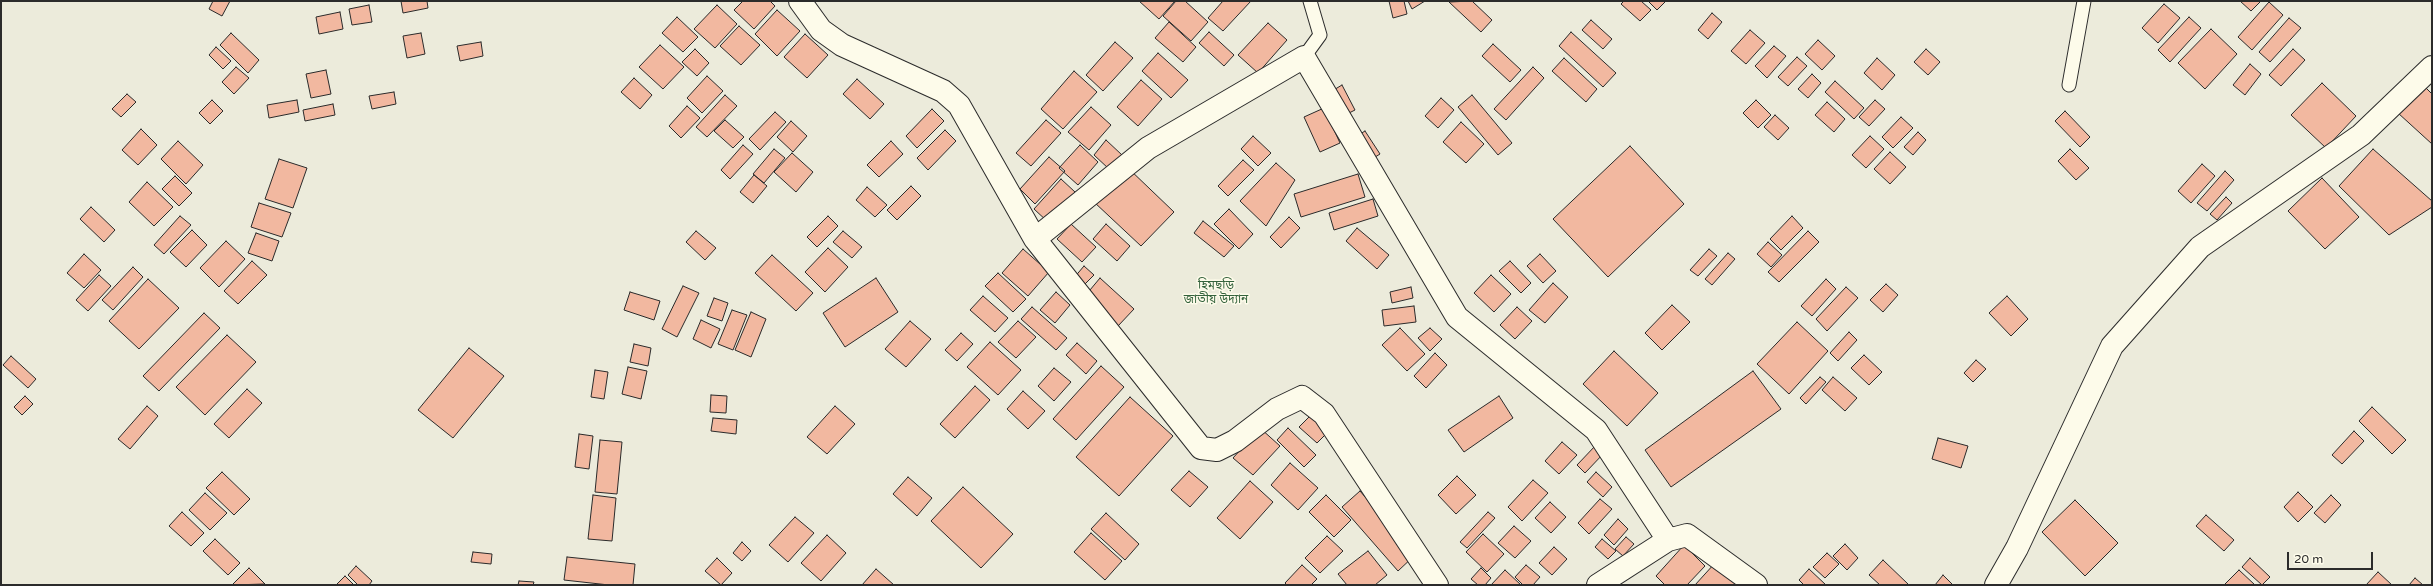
<!DOCTYPE html>
<meta charset="utf-8">
<style>
body{margin:0}
#map{position:relative;width:2433px;height:586px;overflow:hidden;background:#fdfbea;font-family:"Varela Round",sans-serif}
canvas{display:block}
.frame{position:absolute;inset:0;border:2px solid #2b2b2b;pointer-events:none}
.scale{position:absolute;left:2287px;top:552px;width:86px;height:18px;box-sizing:border-box;border:2px solid #2b2b2b;border-top:0;padding-left:5px;font-size:12px;line-height:14px;white-space:nowrap;color:#2b2b2b;-webkit-text-stroke:3px #fdfbea;paint-order:stroke}
</style>
<div id="map">
<canvas width="2433" height="586"></canvas>
<div class="frame"></div>
<div class="scale">20 m</div>
</div>
<script>
const ctx = document.querySelector('canvas').getContext('2d');
ctx.lineJoin = 'round';
function fillPath(path, color) { ctx.fillStyle = color; ctx.fill(path, 'evenodd'); }
const toPath = rows => new Path2D(rows.map(r => 'M' + r).join(''));
function strokePath(path, color, width, dash) { ctx.strokeStyle = color; ctx.lineWidth = width; ctx.lineCap = dash ? 'butt' : 'round'; ctx.setLineDash(dash || []); ctx.stroke(path); }
function write(font, color, halo, rows, align = 'center') {
  ctx.font = font + ' "Varela Round","Noto Sans Bengali",sans-serif'; ctx.lineWidth = 3; ctx.setLineDash([]); ctx.textBaseline = 'middle'; ctx.strokeStyle = halo; ctx.fillStyle = color; for (const [text, x, y, turn = 0] of rows) {
    ctx.save(); ctx.translate(x, y); ctx.rotate((+turn || 0) * Math.PI / 180); ctx.textAlign = isNaN(turn) ? turn : align; if (halo) ctx.strokeText(text, 0, 0); ctx.fillText(text, 0, 0); ctx.restore();
  }
}
const green = toPath([
 [1,1,2432,1,2432,585,1,585,1,1]
]);
const building = toPath([
 [213,1,230,1,222,16,209,9,213,1],
 [401,1,427,1,428,8,403,13,401,1],
 [743,1,770,1,775,6,754,29,734,10,743,1],
 [1139,1,1175,1,1159,19,1139,1],
 [1176,1,1185,1,1208,22,1191,41,1163,16,1176,1],
 [1223,1,1251,1,1223,31,1208,18,1223,1],
 [1389,1,1404,1,1407,14,1393,18,1389,1],
 [1408,1,1425,1,1412,9,1408,1],
 [1472,1,1492,20,1481,32,1449,2,1472,1],
 [1624,1,1641,1,1651,10,1640,21,1621,4,1624,1],
 [1648,1,1666,1,1657,10,1648,1],
 [2240,1,2261,1,2251,11,2240,1],
 [2269,2,2283,15,2252,50,2238,37,2269,2],
 [2164,4,2180,18,2158,43,2142,28,2164,4],
 [369,5,372,22,352,25,349,9,369,5],
 [717,5,737,24,715,48,694,29,717,5],
 [777,10,800,31,777,56,755,34,777,10],
 [340,12,343,29,319,34,316,17,340,12],
 [1712,13,1722,22,1708,39,1698,30,1712,13],
 [677,17,698,37,683,52,662,33,677,17],
 [2189,17,2201,28,2170,62,2158,50,2189,17],
 [2289,18,2301,28,2270,62,2259,52,2289,18],
 [1591,20,1612,39,1603,49,1582,30,1591,20],
 [1169,22,1196,47,1183,62,1155,38,1169,22],
 [1268,23,1287,40,1258,73,1238,55,1268,23],
 [739,26,760,45,741,65,720,46,739,26],
 [2211,29,2237,54,2205,89,2178,63,2211,29],
 [1750,30,1765,43,1746,64,1731,51,1750,30],
 [1209,32,1234,55,1224,66,1199,43,1209,32],
 [1571,32,1616,73,1603,87,1559,46,1571,32],
 [231,33,259,60,248,73,220,45,231,33],
 [421,33,425,54,407,58,403,36,421,33],
 [805,34,828,55,807,78,784,57,805,34],
 [1818,40,1835,56,1822,70,1805,54,1818,40],
 [481,42,483,56,460,61,457,46,481,42],
 [1115,42,1133,58,1103,91,1086,75,1115,42],
 [1493,44,1521,70,1510,82,1482,56,1493,44],
 [660,45,684,67,663,89,639,67,660,45],
 [1774,46,1786,56,1767,78,1755,66,1774,46],
 [216,47,231,61,223,69,209,55,216,47],
 [695,49,709,63,697,76,682,62,695,49],
 [1926,49,1940,62,1928,75,1914,62,1926,49],
 [2293,49,2305,60,2281,86,2269,75,2293,49],
 [1158,53,1188,80,1171,98,1142,71,1158,53],
 [1797,57,1807,66,1788,86,1778,77,1797,57],
 [1564,58,1597,89,1586,102,1552,71,1564,58],
 [1877,58,1895,75,1882,90,1864,73,1877,58],
 [2250,64,2261,74,2245,95,2233,85,2250,64],
 [236,67,249,78,234,94,222,82,236,67],
 [1533,67,1544,78,1506,120,1494,109,1533,67],
 [326,70,331,94,311,98,306,74,326,70],
 [1074,71,1097,92,1063,129,1041,109,1074,71],
 [1812,74,1821,83,1808,98,1798,89,1812,74],
 [707,76,723,91,702,113,687,98,707,76],
 [634,78,652,95,640,109,621,92,634,78],
 [857,79,884,104,870,119,843,94,857,79],
 [1141,80,1162,99,1138,126,1117,107,1141,80],
 [1835,81,1864,108,1854,119,1825,92,1835,81],
 [2322,83,2356,116,2326,148,2291,115,2322,83],
 [1342,85,1355,110,1345,115,1332,91,1342,85],
 [2423,85,2432,94,2432,144,2398,113,2423,85],
 [394,92,396,104,372,109,369,96,394,92],
 [127,94,136,102,121,117,112,109,127,94],
 [725,95,737,106,707,137,696,127,725,95],
 [1472,95,1512,143,1498,155,1458,107,1472,95],
 [1441,98,1454,110,1438,128,1425,116,1441,98],
 [212,100,223,111,210,124,199,113,212,100],
 [297,100,299,112,269,118,267,105,297,100],
 [1756,100,1771,115,1758,128,1743,113,1756,100],
 [1875,100,1885,109,1869,126,1859,117,1875,100],
 [1827,102,1845,119,1834,132,1815,115,1827,102],
 [333,104,335,115,305,121,303,110,333,104],
 [687,106,700,118,681,138,669,126,687,106],
 [1091,107,1111,125,1089,150,1068,132,1091,107],
 [1324,108,1340,143,1320,152,1304,117,1324,108],
 [932,109,944,121,917,148,906,136,932,109],
 [2065,111,2090,137,2080,147,2055,121,2065,111],
 [775,112,786,122,760,150,749,139,775,112],
 [1775,115,1789,128,1778,140,1764,127,1775,115],
 [1901,117,1913,128,1893,148,1882,137,1901,117],
 [725,120,744,137,733,148,714,131,725,120],
 [1046,120,1061,133,1031,166,1016,153,1046,120],
 [791,121,807,136,793,152,777,137,791,121],
 [1461,122,1484,144,1466,163,1443,142,1461,122],
 [141,129,157,145,138,165,122,150,141,129],
 [945,130,956,141,928,170,917,158,945,130],
 [1365,131,1380,154,1372,159,1357,136,1365,131],
 [1918,132,1926,140,1913,155,1904,147,1918,132],
 [1253,136,1271,153,1258,166,1241,149,1253,136],
 [1870,136,1884,149,1866,168,1852,155,1870,136],
 [1106,140,1122,155,1109,169,1094,155,1106,140],
 [178,141,203,165,186,184,161,159,178,141],
 [891,141,903,154,879,177,867,165,891,141],
 [743,145,753,154,730,179,721,170,743,145],
 [1080,145,1098,162,1078,185,1059,168,1080,145],
 [1630,146,1684,204,1608,277,1553,219,1630,146],
 [774,149,785,158,764,183,753,174,774,149],
 [2070,149,2089,168,2076,180,2058,161,2070,149],
 [2373,149,2432,201,2432,207,2389,235,2339,186,2373,149],
 [1890,152,1906,167,1890,184,1874,169,1890,152],
 [792,153,813,172,796,192,774,172,792,153],
 [1049,157,1065,171,1035,204,1020,189,1049,157],
 [279,159,307,168,293,208,265,199,279,159],
 [1243,160,1254,170,1228,196,1218,186,1243,160],
 [1276,163,1295,180,1266,226,1240,201,1276,163],
 [2202,164,2215,176,2191,203,2178,191,2202,164],
 [1127,167,1174,212,1141,246,1094,202,1127,167],
 [2225,171,2234,180,2207,211,2197,203,2225,171],
 [1358,174,1365,197,1301,217,1294,194,1358,174],
 [754,175,767,186,753,203,740,192,754,175],
 [175,176,192,193,179,206,162,189,175,176],
 [2322,178,2359,217,2325,249,2288,211,2322,178],
 [1061,179,1075,192,1048,222,1034,209,1061,179],
 [147,182,173,207,154,226,129,202,147,182],
 [911,186,921,196,897,220,887,210,911,186],
 [867,187,887,205,875,217,856,200,867,187],
 [2226,197,2232,203,2217,220,2210,214,2226,197],
 [1373,199,1378,216,1334,230,1329,213,1373,199],
 [259,203,291,213,282,237,251,227,259,203],
 [91,207,115,230,104,242,80,219,91,207],
 [1229,209,1253,234,1239,249,1214,224,1229,209],
 [180,216,191,225,164,254,154,245,180,216],
 [828,216,838,226,817,247,807,237,828,216],
 [1792,216,1803,228,1781,250,1770,239,1792,216],
 [1289,217,1300,228,1281,248,1270,237,1289,217],
 [1203,221,1234,246,1224,257,1194,233,1203,221],
 [1071,224,1096,247,1082,262,1057,239,1071,224],
 [1106,224,1130,246,1117,261,1093,239,1106,224],
 [1357,228,1389,255,1377,269,1346,241,1357,228],
 [192,230,207,245,186,267,170,252,192,230],
 [696,231,716,248,705,260,686,242,696,231],
 [843,231,862,247,852,258,833,242,843,231],
 [1808,231,1819,242,1779,282,1768,272,1808,231],
 [256,233,279,241,272,261,248,253,256,233],
 [226,241,245,259,219,287,200,268,226,241],
 [1768,242,1782,255,1771,267,1757,254,1768,242],
 [828,248,848,267,825,292,805,272,828,248],
 [1023,249,1049,272,1028,296,1002,273,1023,249],
 [1709,249,1717,256,1698,276,1690,270,1709,249],
 [1728,253,1735,259,1712,285,1705,279,1728,253],
 [84,254,101,270,84,288,67,273,84,254],
 [1540,254,1556,271,1543,283,1527,266,1540,254],
 [772,255,813,293,796,311,755,273,772,255],
 [252,261,267,275,238,304,224,291,252,261],
 [1510,261,1531,283,1521,293,1499,271,1510,261],
 [1084,266,1094,275,1082,287,1073,279,1084,266],
 [133,267,143,277,113,310,102,300,133,267],
 [998,273,1026,299,1013,312,985,286,998,273],
 [99,275,111,286,88,311,76,300,99,275],
 [1491,275,1511,294,1494,312,1474,293,1491,275],
 [876,278,898,312,845,347,823,313,876,278],
 [1100,278,1134,309,1118,326,1085,296,1100,278],
 [148,279,179,308,139,349,109,321,148,279],
 [1826,279,1836,289,1812,316,1801,306,1826,279],
 [1553,283,1568,297,1545,323,1529,310,1553,283],
 [1886,284,1898,295,1883,312,1870,300,1886,284],
 [683,286,699,293,677,337,662,329,683,286],
 [1411,287,1413,298,1392,303,1390,292,1411,287],
 [1846,287,1858,298,1827,331,1816,319,1846,287],
 [630,292,660,301,654,320,624,310,630,292],
 [1056,292,1070,305,1055,323,1040,310,1056,292],
 [983,296,1008,318,995,332,970,310,983,296],
 [2007,296,2028,319,2011,336,1989,313,2007,296],
 [714,298,728,303,722,321,707,316,714,298],
 [1672,305,1690,322,1662,350,1645,333,1672,305],
 [1414,306,1416,322,1384,326,1382,310,1414,306],
 [1032,307,1067,338,1056,350,1021,319,1032,307],
 [1517,307,1532,321,1515,339,1500,325,1517,307],
 [732,310,747,315,733,350,718,344,732,310],
 [751,312,766,319,751,357,735,350,751,312],
 [204,313,220,328,159,391,143,376,204,313],
 [701,320,720,329,711,348,693,339,701,320],
 [910,321,931,339,906,367,885,349,910,321],
 [1018,321,1036,337,1016,358,998,342,1018,321],
 [1797,322,1828,351,1789,394,1757,364,1797,322],
 [1400,328,1425,354,1407,371,1382,345,1400,328],
 [1430,328,1442,339,1430,351,1418,338,1430,328],
 [1849,332,1857,340,1838,361,1830,353,1849,332],
 [961,333,973,344,957,361,945,350,961,333],
 [227,335,256,362,205,415,176,387,227,335],
 [990,342,1021,370,998,395,967,367,990,342],
 [1077,343,1097,361,1086,374,1066,355,1077,343],
 [634,344,651,348,648,366,630,362,634,344],
 [469,348,504,376,453,438,418,410,469,348],
 [1614,351,1658,393,1627,426,1583,384,1614,351],
 [1435,353,1447,365,1426,388,1414,376,1435,353],
 [1864,355,1882,372,1869,385,1851,368,1864,355],
 [11,356,36,379,28,388,3,365,11,356],
 [1976,360,1986,369,1973,382,1964,373,1976,360],
 [1101,366,1124,387,1076,440,1053,419,1101,366],
 [628,367,647,371,641,399,622,394,628,367],
 [1054,368,1071,382,1054,401,1038,386,1054,368],
 [595,370,608,372,604,399,591,397,595,370],
 [1753,371,1781,409,1671,487,1645,450,1753,371],
 [1820,377,1826,382,1806,404,1800,398,1820,377],
 [1833,377,1857,398,1845,411,1822,390,1833,377],
 [975,386,990,400,955,438,940,424,975,386],
 [247,389,262,403,229,438,214,424,247,389],
 [1023,391,1045,411,1028,429,1007,409,1023,391],
 [711,395,727,396,726,413,710,412,711,395],
 [25,396,33,404,22,415,14,407,25,396],
 [1499,396,1513,418,1464,452,1448,430,1499,396],
 [1130,397,1173,436,1119,496,1076,457,1130,397],
 [147,406,158,416,130,449,118,439,147,406],
 [835,406,855,424,827,454,807,437,835,406],
 [2372,407,2406,440,2392,454,2359,421,2372,407],
 [1312,414,1330,430,1317,443,1299,427,1312,414],
 [713,418,737,420,736,434,711,431,713,418],
 [1260,428,1280,446,1253,475,1233,458,1260,428],
 [1288,428,1316,455,1304,467,1277,440,1288,428],
 [2354,431,2364,441,2342,464,2332,455,2354,431],
 [579,434,593,436,589,469,575,467,579,434],
 [1938,438,1968,446,1961,468,1932,459,1938,438],
 [600,440,622,442,617,494,595,492,600,440],
 [1562,442,1577,455,1559,474,1545,461,1562,442],
 [1596,445,1604,453,1585,473,1577,465,1596,445],
 [1290,463,1318,488,1298,510,1271,485,1290,463],
 [1189,471,1208,487,1190,507,1171,490,1189,471],
 [222,472,250,499,234,515,206,488,222,472],
 [1596,472,1612,487,1603,497,1587,482,1596,472],
 [1457,476,1476,495,1456,514,1438,495,1457,476],
 [908,477,932,498,917,516,893,494,908,477],
 [1533,480,1548,493,1522,521,1508,507,1533,480],
 [1250,481,1273,502,1240,539,1217,518,1250,481],
 [963,487,1013,534,981,568,931,521,963,487],
 [1360,491,1415,555,1398,571,1342,507,1360,491],
 [2298,492,2313,507,2298,522,2284,507,2298,492],
 [205,493,227,513,210,530,189,510,205,493],
 [593,495,616,498,612,541,588,539,593,495],
 [1326,495,1351,520,1334,537,1309,512,1326,495],
 [2331,495,2341,505,2325,523,2314,513,2331,495],
 [1600,499,1612,509,1589,534,1578,523,1600,499],
 [2075,500,2118,543,2085,576,2042,532,2075,500],
 [1550,502,1566,517,1551,533,1535,518,1550,502],
 [182,512,204,533,191,546,169,526,182,512],
 [1488,512,1495,518,1467,548,1460,542,1488,512],
 [1106,513,1139,544,1125,560,1091,529,1106,513],
 [2206,515,2234,540,2224,551,2196,526,2206,515],
 [795,517,814,533,788,562,769,545,795,517],
 [1618,519,1628,529,1614,545,1604,535,1618,519],
 [1514,526,1531,541,1515,558,1498,543,1514,526],
 [1091,533,1122,561,1105,580,1074,552,1091,533],
 [1483,534,1504,554,1487,572,1466,552,1483,534],
 [827,535,846,553,821,581,801,563,827,535],
 [1327,536,1343,551,1320,573,1305,558,1327,536],
 [1626,537,1634,544,1623,556,1615,549,1626,537],
 [215,539,240,563,228,575,203,551,215,539],
 [1602,539,1616,551,1608,559,1595,547,1602,539],
 [742,542,751,551,742,561,733,553,742,542],
 [1845,544,1858,558,1847,570,1833,556,1845,544],
 [1684,545,1705,566,1687,585,1665,585,1656,576,1684,545],
 [1554,547,1567,559,1552,575,1539,563,1554,547],
 [1368,551,1387,575,1375,585,1347,585,1338,574,1368,551],
 [473,552,492,554,491,564,471,562,473,552],
 [1827,553,1839,564,1825,578,1813,567,1827,553],
 [567,557,635,564,633,585,609,585,564,580,567,557],
 [717,558,732,573,721,585,705,571,717,558],
 [2250,558,2270,577,2262,585,2242,567,2250,558],
 [1883,560,1908,584,1907,585,1880,585,1869,575,1883,560],
 [1715,563,1739,585,1695,585,1715,563],
 [1302,565,1317,579,1311,585,1287,585,1285,583,1302,565],
 [1526,565,1540,577,1533,585,1523,585,1515,577,1526,565],
 [356,566,372,581,369,585,358,585,348,575,356,566],
 [249,568,265,584,232,585,249,568],
 [1481,568,1491,578,1485,585,1478,585,1471,579,1481,568],
 [876,569,894,585,862,585,876,569],
 [1809,569,1826,585,1804,585,1799,580,1809,569],
 [1505,570,1521,585,1491,585,1505,570],
 [2239,570,2255,585,2224,585,2239,570],
 [2378,572,2392,585,2366,585,2378,572],
 [1943,575,1953,585,1935,585,1943,575],
 [345,576,354,585,336,585,345,576],
 [2415,578,2423,585,2409,585,2415,578],
 [519,581,534,582,533,585,518,585,519,581]
]);
const lane = toPath([
 [1304,57,1320,35,1310,1],
 [2069,85,2084,1]
]);
const street = toPath([
 [800,1,821,30,842,45,943,91,959,105,1035,239,1201,448,1217,450,1235,441,1277,409,1302,397,1324,414,1437,585],
 [1035,239,1148,148,1304,57,1457,317,1596,430,1668,540],
 [1598,585,1668,540,1687,535,1756,585],
 [1996,585,2017,548,2112,346,2200,247,2361,135,2432,67]
]);
const parkNames = [
 ["হিমছড়ি",1216,286],
 ["জাতীয় উদ্যান",1216,300]
];
fillPath(green, '#ecebdb');
strokePath(green, '#74746e', 1);
fillPath(building, '#f2b8a0');
strokePath(building, '#2b2b2b', 1);
strokePath(lane, '#2b2b2b', 15);
strokePath(street, '#2b2b2b', 24);
strokePath(lane, '#fdfbea', 13);
strokePath(street, '#fdfbea', 22);
write('12px', '#34623c', '#fdfbea', parkNames);
</script>
